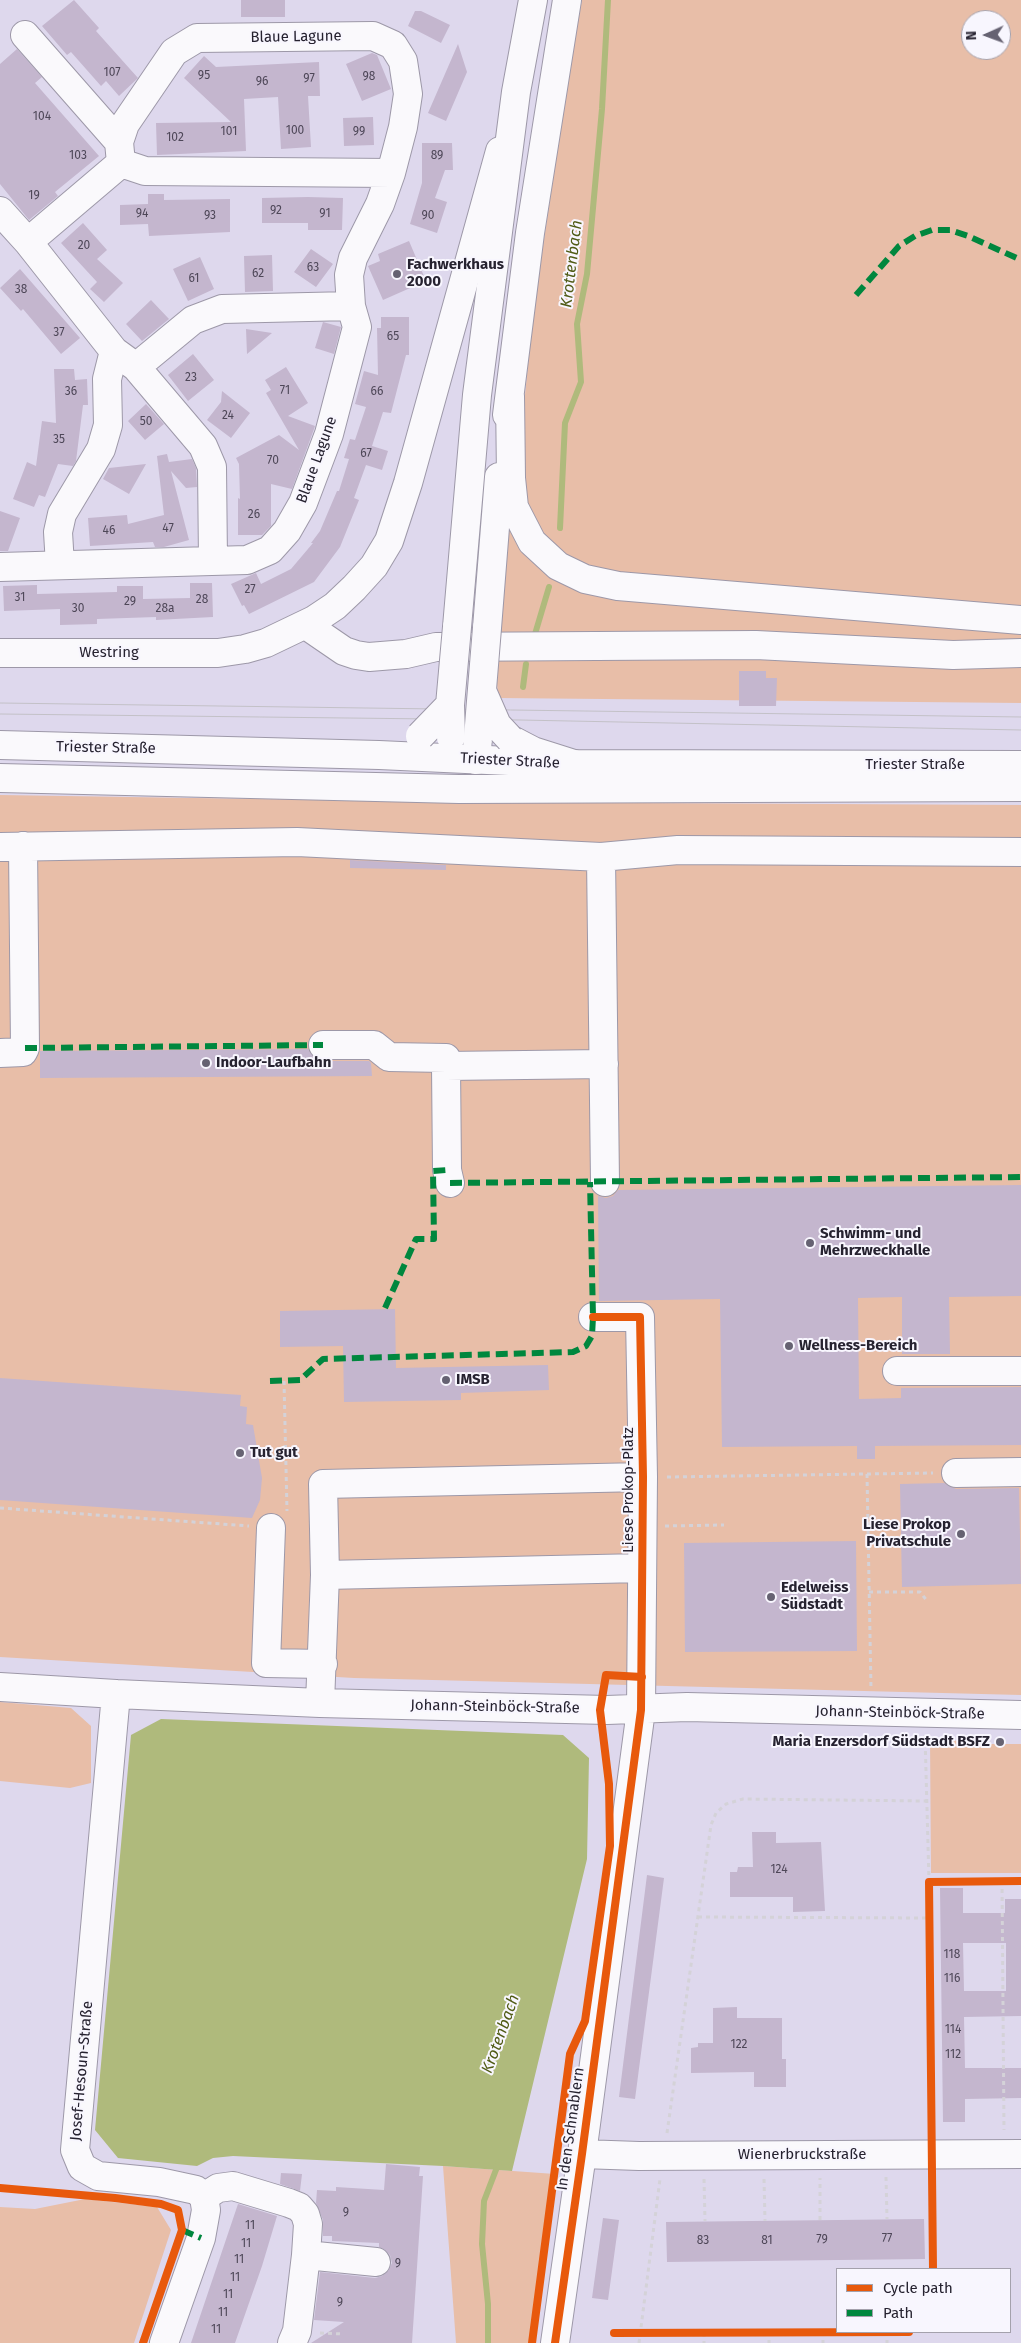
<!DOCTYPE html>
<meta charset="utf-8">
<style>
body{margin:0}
#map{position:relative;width:1021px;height:2343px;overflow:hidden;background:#ded8ed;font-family:"Fira Sans",sans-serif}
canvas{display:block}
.legend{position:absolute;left:836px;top:2268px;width:175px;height:65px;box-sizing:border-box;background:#f8f6fe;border:1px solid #a4a1ac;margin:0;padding:6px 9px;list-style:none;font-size:15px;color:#262230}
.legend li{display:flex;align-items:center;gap:10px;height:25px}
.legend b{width:25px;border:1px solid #a4a1ac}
.north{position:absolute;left:961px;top:10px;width:50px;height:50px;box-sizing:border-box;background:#f8f6fe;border:1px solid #a4a1ac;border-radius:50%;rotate:268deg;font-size:14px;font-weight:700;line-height:20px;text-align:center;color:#262230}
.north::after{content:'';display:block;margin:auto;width:18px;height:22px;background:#666272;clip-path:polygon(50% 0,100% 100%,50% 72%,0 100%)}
</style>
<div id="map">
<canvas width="1021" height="2343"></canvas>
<ul class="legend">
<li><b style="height:6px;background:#e8590c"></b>Cycle path</li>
<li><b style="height:6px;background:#00873e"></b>Path</li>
</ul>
<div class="north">N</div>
</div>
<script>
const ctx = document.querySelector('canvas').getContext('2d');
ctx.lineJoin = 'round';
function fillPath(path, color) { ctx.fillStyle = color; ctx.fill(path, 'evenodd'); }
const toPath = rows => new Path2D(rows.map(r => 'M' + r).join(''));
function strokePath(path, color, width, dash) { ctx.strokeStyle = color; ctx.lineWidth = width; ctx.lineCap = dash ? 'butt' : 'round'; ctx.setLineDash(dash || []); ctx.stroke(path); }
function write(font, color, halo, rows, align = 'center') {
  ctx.font = font + ' "Fira Sans",sans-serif'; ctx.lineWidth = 4; ctx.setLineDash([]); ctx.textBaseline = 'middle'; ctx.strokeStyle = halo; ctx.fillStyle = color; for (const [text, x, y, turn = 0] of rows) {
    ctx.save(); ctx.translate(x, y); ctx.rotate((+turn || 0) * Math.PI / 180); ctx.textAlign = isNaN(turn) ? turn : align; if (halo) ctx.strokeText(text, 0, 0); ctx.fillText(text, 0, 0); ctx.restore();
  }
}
const green = toPath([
 [582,0,1021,0,1021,703,498,698,497,683,507,527,518,465,533,314,570,63],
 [971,20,1001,20,1001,50,971,50],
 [0,795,452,802,1021,805,1021,1695,354,1678,0,1657],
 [0,1702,71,1708,91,1726,91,1783,70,1788,0,1781],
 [930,1737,980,1744,1021,1744,1021,1873,931,1873],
 [443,2166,555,2174,532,2343,456,2343],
 [85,2199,157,2207,171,2230,134,2343,0,2343,0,2207,35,2209]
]);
const water = toPath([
 [161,1719,563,1735,589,1758,587,1859,512,2171,443,2166,233,2156,213,2158,197,2166,118,2158,95,2130,131,1735]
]);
const stream = toPath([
 [560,528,565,423,581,382,577,324,587,274,602,109,608,0],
 [535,634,549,587],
 [523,687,526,664],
 [488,2343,488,2304,482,2244,484,2201,499,2162]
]);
const building = toPath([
 [74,0,99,28,96,31,138,78,119,96,106,81,101,86,71,52,67,55,42,26],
 [241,0,285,0,285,17,241,17],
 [415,11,421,11,450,25,441,43,408,26],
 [458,44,467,72,446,121,428,113],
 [17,49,42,77,35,83,99,156,55,192,58,196,29,220,0,184,0,64],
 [372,53,377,55,391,89,362,101,346,64],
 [204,56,216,67,319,62,320,96,308,96,311,147,281,149,278,97,244,99,246,151,157,155,156,123,231,122,184,78],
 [373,117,374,145,344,146,343,118],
 [422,143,452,143,453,170,445,170,435,198,447,202,437,233,410,224,422,183],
 [148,194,164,194,164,200,230,199,230,232,149,236,148,224,120,225,120,205,148,204],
 [308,197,343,198,342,230,308,230,308,223,262,223,262,198],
 [83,223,107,250,97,259,123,283,104,302,90,289,97,282,61,243],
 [409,241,426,281,383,300,368,266,380,261,378,254],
 [311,249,333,264,316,287,294,272],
 [272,255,273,291,245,292,244,256],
 [200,257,214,289,188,301,173,269],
 [20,269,80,338,61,354,23,309,21,311,0,288],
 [151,300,169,319,142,341,126,324],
 [381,317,409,317,409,355,406,355,391,413,383,412,372,446,388,451,382,470,366,465,354,498,359,500,340,547,314,582,249,614,244,605,242,606,231,584,256,573,261,584,291,569,313,543,311,543,320,531,337,491,339,491,349,459,344,458,350,439,355,440,366,407,355,404,364,371,378,375,377,328,381,328],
 [323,322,341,327,334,354,315,348],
 [246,329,272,333,247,354],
 [193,354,214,380,188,401,168,375],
 [286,367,308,403,288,416,315,426,314,429,292,489,271,484,271,526,262,535,238,535,238,498,240,499,239,464,236,458,279,435,299,450,266,393,271,390,265,380],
 [54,369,74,369,75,380,87,379,88,405,83,405,76,461,73,466,58,464,45,497,39,495,34,507,13,499,27,462,36,466,42,421,56,423],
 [222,391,250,413,231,438,207,420,221,402],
 [146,404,164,424,145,440,128,421],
 [167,454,169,462,192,459,196,468,197,487,186,488,171,471,189,540,164,547,155,547,153,542,90,546,88,518,127,515,128,524,164,515,157,456],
 [146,464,129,494,103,479,109,468],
 [0,511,20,518,8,551,0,551],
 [190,583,212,583,213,617,156,620,156,617,97,619,97,624,60,625,60,609,4,611,3,586,37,585,37,594,117,592,117,586,143,586,143,599,190,598],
 [739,671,766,671,766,678,777,678,776,706,739,706],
 [350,860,446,865,446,870,350,868],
 [308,1049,315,1058,323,1061,369,1061,371,1063,372,1076,40,1078,40,1051],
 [1021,1185,1021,1296,949,1297,950,1354,902,1354,902,1297,858,1298,859,1399,901,1398,901,1388,1021,1387,1021,1445,875,1446,875,1459,857,1459,857,1446,722,1447,720,1299,599,1301,598,1196,606,1198,613,1196,618,1190],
 [395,1309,396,1368,548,1365,549,1390,461,1393,461,1400,344,1402,343,1346,280,1347,280,1311],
 [0,1378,241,1395,240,1406,247,1407,246,1424,253,1425,262,1478,260,1500,252,1518,0,1500],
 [944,1483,956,1489,1019,1488,1021,1584,902,1587,900,1484],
 [856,1541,857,1651,685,1652,684,1543],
 [752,1832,776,1832,776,1843,821,1842,825,1911,793,1912,793,1897,730,1897,730,1872,737,1872,738,1867,753,1867],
 [647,1875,664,1878,635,2099,619,2097],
 [940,1888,963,1888,963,1913,1005,1913,1005,1899,1021,1899,1021,2016,964,2017,965,2068,1021,2068,1021,2098,965,2099,965,2122,943,2122],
 [963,1943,1006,1943,1006,1991,964,1991],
 [737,2007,737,2018,782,2018,782,2059,786,2059,786,2087,754,2087,754,2072,691,2073,691,2048,698,2047,698,2043,713,2043,713,2008],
 [386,2164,420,2167,419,2176,423,2176,412,2343,311,2343,344,2322,314,2320,320,2272,375,2278,382,2276,388,2271,392,2263,390,2255,385,2250,379,2247,379,2243,332,2241,332,2236,323,2236,323,2220,316,2203,317,2190,336,2191,336,2187,384,2190],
 [281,2173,302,2174,300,2191,280,2184],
 [238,2204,277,2216,262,2266,235,2343,191,2343],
 [603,2218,619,2220,608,2300,592,2298],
 [924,2219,925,2259,667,2262,666,2222]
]);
const path = toPath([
 [284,1381,287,1511],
 [867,1474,871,1689],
 [667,1477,933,1473],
 [0,1508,249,1526],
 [665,1526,724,1525],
 [869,1592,920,1592,928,1602],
 [925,1735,929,1882],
 [1002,1881,1004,2130],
 [698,1917,929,1918],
 [667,2133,711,1825,716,1813,726,1804,743,1799,927,1801],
 [886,2177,887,2219],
 [704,2179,705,2221],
 [764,2179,765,2221],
 [820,2220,820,2178],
 [769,2332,769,2343],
 [823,2332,823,2343],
 [887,2332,887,2343],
 [320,2333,343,2334],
 [704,2333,704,2343],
 [639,2343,660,2179]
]);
const minor = toPath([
 [25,35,119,142],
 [0,211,28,242,121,163,145,171,391,173],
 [28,242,114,351,136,367,203,446,212,467,213,561],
 [136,367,193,320,222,309,351,306],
 [60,565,58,532,62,514,101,449,108,425,107,379,114,351],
 [0,567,247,560,270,550,287,531,303,503,329,434,357,327,351,306,349,275,353,258,380,204,391,173,403,127,408,94,403,61,393,45,373,36,197,38,174,52,125,124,119,142,121,163],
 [306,625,344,651,356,655,369,657,406,654,436,647,756,645,953,655,1021,653],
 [0,653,218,653,245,649,266,643,314,620,335,606,354,588,374,566,389,541,408,483,500,151],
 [0,847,297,842,601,857,605,1182],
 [601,857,678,850,1021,852],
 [323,1045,374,1045,389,1057,446,1058,446,1066],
 [0,1053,23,1052,25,1048,23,846],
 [450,1183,447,1170,446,1066,604,1064],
 [897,1371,1021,1371],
 [956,1473,1021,1472],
 [271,1528,266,1663,323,1664],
 [325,1575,323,1484,643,1477],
 [0,1687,116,1694,320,1703,607,1710,687,1707,1021,1715],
 [116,1694,75,2150,82,2167,98,2176,159,2182,196,2190,204,2197,206,2210,201,2238,164,2343],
 [320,1703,325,1575,642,1568],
 [582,2154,639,2156,1021,2154],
 [204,2197,218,2188,233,2186,289,2203,299,2207,305,2214,308,2224,306,2255,297,2331,292,2343],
 [306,2255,376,2262],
 [555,2343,582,2154,641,1710,643,1477,640,1317,593,1317]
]);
const major = toPath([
 [457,627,477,395,516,92,533,0],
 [0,745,379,755,574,764,1021,765],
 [0,778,459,789,1021,787]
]);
const highway = toPath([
 [510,396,511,478,514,507,532,542,558,566,585,579,618,586,1021,620],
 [507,415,530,233,567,0],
 [487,628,499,477],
 [510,739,533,751,574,764],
 [476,760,478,738]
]);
const tram = toPath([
 [0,703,1021,717],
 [0,714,520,720,1021,730]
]);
const majorBridge = toPath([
 [420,736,450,705],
 [451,737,450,705,457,627]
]);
const highwayBridge = toPath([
 [483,693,497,725,510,739],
 [478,738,487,628]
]);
const quiet = toPath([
 [856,295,899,246,915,236,932,230,950,230,968,236,1021,260],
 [25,1048,323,1045],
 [450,1183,1021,1177],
 [385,1308,416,1239,434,1239,433,1171,447,1170],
 [270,1381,300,1380,323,1359,573,1352,586,1346,592,1336,593,1317,590,1182],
 [182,2230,201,2238]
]);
const cycleway = toPath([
 [0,2188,115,2198,161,2204,178,2210,182,2230,143,2343],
 [933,2269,929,1882,1021,1881],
 [614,2333,909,2332],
 [532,2343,570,2054,585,2021,610,1846,609,1784,600,1710,606,1675,642,1677],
 [555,2343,582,2154,641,1710,643,1477,640,1317,593,1317]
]);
const markers = [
 [397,274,5,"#666272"],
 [206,1063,5,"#666272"],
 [810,1243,5,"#666272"],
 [789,1346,5,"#666272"],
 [446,1380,5,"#666272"],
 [240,1453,5,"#666272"],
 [961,1534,5,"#666272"],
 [771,1597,5,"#666272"],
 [1000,1742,5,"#666272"]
];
const numberNames = [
 ["107",112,73],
 ["95",204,76],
 ["98",369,77],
 ["97",309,79],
 ["96",262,82],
 ["104",42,117],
 ["100",295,131],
 ["101",229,132],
 ["99",359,132],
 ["102",175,138],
 ["103",78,156],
 ["89",437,156],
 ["19",34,196],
 ["92",276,211],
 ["94",142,214],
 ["91",325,214],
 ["93",210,216],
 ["90",428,216],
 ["20",84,246],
 ["63",313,268],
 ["62",258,274],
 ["61",194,279],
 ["38",21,290],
 ["37",59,333],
 ["65",393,337],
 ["23",191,378],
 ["71",285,391],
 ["36",71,392],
 ["66",377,392],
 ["24",228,416],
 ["50",146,422],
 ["35",59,440],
 ["67",366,454],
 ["70",273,461],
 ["26",254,515],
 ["47",168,529],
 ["46",109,531],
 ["27",250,590],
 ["31",20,598],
 ["28",202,600],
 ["29",130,602],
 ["30",78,609],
 ["28a",165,609],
 ["124",779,1870],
 ["118",952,1955],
 ["116",952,1979],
 ["114",953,2030],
 ["122",739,2045],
 ["112",953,2055],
 ["9",346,2213],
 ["11",250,2226],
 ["77",887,2239],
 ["79",822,2240],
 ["83",703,2241],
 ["81",767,2241],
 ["11",246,2244],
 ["11",239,2260],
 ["9",398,2264],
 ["11",235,2278],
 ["11",228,2295],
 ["9",340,2303],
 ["11",223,2313],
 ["11",216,2330]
];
const streetNames = [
 ["Blaue Lagune",296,37,-1],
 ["Blaue Lagune",317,460,-70],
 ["Westring",109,653],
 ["Triester Straße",106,748,1],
 ["Triester Straße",510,761,3],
 ["Triester Straße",915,765],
 ["Liese Prokop-Platz",629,1490,-90],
 ["Johann-Steinböck-Straße",495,1707,1],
 ["Johann-Steinböck-Straße",900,1713,1],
 ["Josef-Hesoun-Straße",82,2071,-85],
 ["In den Schnablern",571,2129,-82],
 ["Wienerbruckstraße",802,2155]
];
const poiNames = [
 ["Fachwerkhaus",407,265],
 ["2000",407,282],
 ["Indoor-Laufbahn",216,1063],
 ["Schwimm- und",820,1234],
 ["Mehrzweckhalle",820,1251],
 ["Wellness-Bereich",799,1346],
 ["IMSB",456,1380],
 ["Tut gut",250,1453],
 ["Liese Prokop",951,1525,"right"],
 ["Privatschule",951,1542,"right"],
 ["Edelweiss",781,1588],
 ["Südstadt",781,1605],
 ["Maria Enzersdorf Südstadt BSFZ",990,1742,"right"]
];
const waterNames = [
 ["Krottenbach",572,264,-83],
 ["Krotenbach",501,2034,-70]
];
fillPath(green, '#e8bea8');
fillPath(water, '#afba7c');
strokePath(stream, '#afba7c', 6);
fillPath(building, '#c4b6ce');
strokePath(minor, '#9d98a8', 30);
strokePath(major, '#9d98a8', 30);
strokePath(highway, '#9d98a8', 30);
strokePath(path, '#d4d2d8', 3, [4, 4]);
strokePath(minor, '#faf9fc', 28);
strokePath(major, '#faf9fc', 28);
strokePath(highway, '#faf9fc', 28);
strokePath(tram, '#c3c1c7', 1);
strokePath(majorBridge, '#9d98a8', 30, []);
strokePath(highwayBridge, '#9d98a8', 30, []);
strokePath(majorBridge, '#faf9fc', 28);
strokePath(highwayBridge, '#faf9fc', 28);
strokePath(quiet, '#00873e', 6, [12, 6]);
strokePath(cycleway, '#e8590c', 8);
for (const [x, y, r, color] of markers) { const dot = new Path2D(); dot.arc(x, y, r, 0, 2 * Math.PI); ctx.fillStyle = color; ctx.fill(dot); strokePath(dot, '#f8f6fe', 2); }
write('12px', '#4e4758', null, numberNames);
write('15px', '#262230', '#f8f6fe', streetNames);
write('bold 15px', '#262230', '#f8f6fe', poiNames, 'left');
write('italic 16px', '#505b15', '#f8f6fe', waterNames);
</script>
